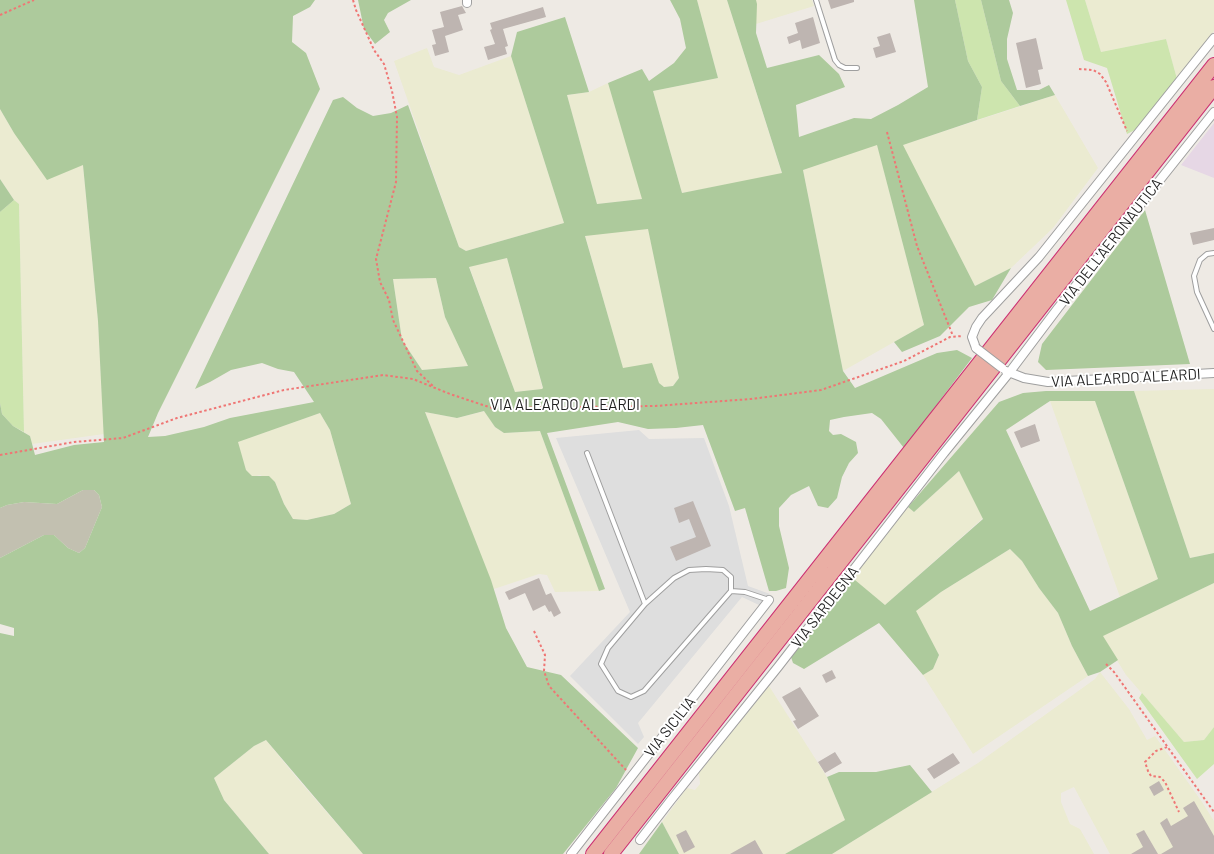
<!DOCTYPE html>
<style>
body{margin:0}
canvas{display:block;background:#eeeae4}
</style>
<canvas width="1214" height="854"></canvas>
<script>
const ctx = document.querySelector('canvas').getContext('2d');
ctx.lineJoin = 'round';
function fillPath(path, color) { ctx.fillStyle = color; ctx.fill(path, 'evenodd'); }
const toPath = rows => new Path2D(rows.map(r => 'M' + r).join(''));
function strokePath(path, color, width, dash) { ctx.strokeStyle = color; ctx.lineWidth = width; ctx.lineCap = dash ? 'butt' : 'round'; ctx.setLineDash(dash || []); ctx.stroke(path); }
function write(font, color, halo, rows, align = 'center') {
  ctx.font = font + ' Barlow,sans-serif'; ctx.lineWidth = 4; ctx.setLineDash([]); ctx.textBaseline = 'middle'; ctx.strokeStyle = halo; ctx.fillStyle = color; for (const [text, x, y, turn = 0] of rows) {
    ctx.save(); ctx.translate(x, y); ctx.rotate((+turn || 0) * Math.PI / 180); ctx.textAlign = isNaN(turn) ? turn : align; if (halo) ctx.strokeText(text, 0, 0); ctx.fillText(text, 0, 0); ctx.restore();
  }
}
const industrial = toPath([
 [1214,123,1214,178,1181,165]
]);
const construction = toPath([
 [83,490,94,490,99,495,102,507,85,548,79,553,68,548,54,535,44,535,0,558,0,508,7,505,24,502,57,504]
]);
const farmland = toPath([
 [697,0,727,0,782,174,682,193,653,91,718,78],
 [756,0,812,0,814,6,756,24],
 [1085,0,1214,0,1214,31,1177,79,1166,39,1101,52],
 [427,48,434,67,459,75,511,56,564,223,466,251,459,247,394,61],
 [608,83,643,199,597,204,567,95,589,92],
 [1055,95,1098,168,1053,228,1011,268,975,286,902,145],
 [0,109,14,133,83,165,98,321,104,434,32,444,30,436,24,432,19,204,14,200,0,179],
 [877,144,924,325,843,371,803,170],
 [648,228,679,378,673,386,664,387,659,383,623,369,585,235],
 [507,258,543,389,515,392,469,266],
 [436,278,445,317,468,366,422,370,402,340,393,279],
 [1214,389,1214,553,1190,558,1134,391],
 [1050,401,1095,401,1158,579,1120,597],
 [485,411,495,427,504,433,540,431,599,591,555,592,547,575,539,574,494,589,425,412,457,418],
 [320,413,330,430,351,504,334,514,307,520,293,519,284,504,275,482,260,475,252,477,246,470,237,442],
 [959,471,983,518,885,605,852,579,908,507,914,512],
 [1010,549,1022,561,1039,588,1058,613,1072,646,1088,676,973,754,923,675,933,669,939,655,915,611,941,592],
 [1214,583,1214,727,1204,740,1184,742,1126,675,1102,636],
 [1100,672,1129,709,1147,740,1155,736,1202,802,1214,821,1214,854,1110,854,1074,787,1061,793,1061,802,1070,824,1080,829,1094,854,832,854,978,763,1095,679],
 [769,686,827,777,845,820,785,854,679,854,662,822,687,788,695,790,700,784,699,773],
 [266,740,297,778,363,854,269,854,224,800,214,778,254,746]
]);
const grass = toPath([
 [955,0,981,0,1001,81,1020,106,977,120,982,87,968,61],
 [1066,0,1085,0,1101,52,1166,39,1177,79,1139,128,1127,134,1107,68,1084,60],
 [14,200,19,204,24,432,13,426,2,414,0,403,0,212],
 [1142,693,1184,742,1204,740,1214,727,1214,764,1197,779,1139,698]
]);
const forest = toPath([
 [0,0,315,0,310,7,293,16,292,42,306,53,320,89,158,413,148,437,165,436,204,427,230,418,314,402,294,372,278,369,262,363,231,370,210,382,195,389,333,100,343,97,357,108,373,116,391,113,408,105,459,247,466,251,564,223,511,56,517,32,565,17,589,92,567,95,597,204,642,199,608,83,642,69,649,81,674,63,686,48,680,19,670,0,697,0,718,78,653,91,682,193,782,173,727,0,756,0,757,4,756,33,767,68,819,55,839,74,845,87,796,105,799,137,854,118,871,119,898,105,928,87,914,0,955,0,968,61,982,87,977,120,903,145,975,286,1011,268,992,300,969,307,940,336,902,352,894,342,924,325,877,145,803,170,843,371,855,388,937,353,957,350,972,358,904,448,881,419,872,413,844,417,830,420,829,431,833,435,841,434,856,442,858,453,849,463,842,477,837,498,828,508,818,506,809,486,791,495,779,508,779,526,789,568,786,588,776,591,769,591,745,508,735,511,703,425,676,428,648,429,618,422,547,433,605,589,599,591,540,431,504,433,495,427,484,411,457,418,425,412,491,580,506,628,527,667,561,675,638,748,616,788,563,854,363,854,266,740,254,746,214,778,224,800,269,854,0,854,0,633,14,636,14,628,0,624,0,558,44,535,54,535,68,548,79,553,85,548,102,507,99,495,94,490,83,490,57,504,24,502,7,505,0,508,0,403,2,414,13,426,30,436,35,455,74,445,104,442,98,321,83,165,47,180,14,133,0,109],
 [648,229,679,378,673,386,664,387,659,383,652,363,623,368,585,236],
 [507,258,543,388,542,389,515,392,469,267],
 [436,278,445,317,468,366,422,370,402,340,393,279],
 [320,413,330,430,351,504,334,514,307,520,293,519,284,504,275,482,269,476,252,476,246,470,238,442],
 [358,0,411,0,388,13,384,20,390,32,375,44,364,29],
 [981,0,1009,0,1013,13,1007,39,1007,59,1017,90,1039,90,1049,85,1055,95,1020,106,1001,81],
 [0,179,14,200,0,212],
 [1145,210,1190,364,1046,370,1038,362,1042,344],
 [1046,391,1134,391,1190,558,1214,553,1214,583,1103,636,1118,660,1100,672,1088,676,1072,646,1058,613,1039,588,1022,561,1010,549,941,592,916,611,939,655,933,669,923,675,879,623,804,669,793,663,789,651,849,575,885,605,983,519,959,471,914,512,908,507,999,402,1023,393],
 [1050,401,1095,401,1158,579,1090,611,1006,430],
 [910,765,932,792,832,854,785,854,845,820,827,777,839,772,876,772],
 [662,822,679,854,639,854]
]);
const parking = toPath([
 [639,430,649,439,704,438,729,506,748,586,770,594,761,606,742,597,638,723,644,737,638,744,570,676,630,612,556,438]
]);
const building = toPath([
 [828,0,854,0,854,2,831,9],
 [462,6,466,13,458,15,463,30,445,36,449,52,435,56,432,45,436,44,432,30,444,27,440,12],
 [543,7,546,17,503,29,508,46,505,47,507,54,488,60,484,47,495,44,490,30,492,29,490,23],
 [813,17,820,43,802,49,800,40,789,44,787,37,798,33,795,23],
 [890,33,896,52,876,58,873,48,880,46,877,37],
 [1036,38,1043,69,1038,70,1041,84,1026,88,1016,43],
 [1214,228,1214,240,1193,245,1190,233],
 [1035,424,1040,441,1021,448,1014,432],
 [693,501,711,546,676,561,670,547,696,537,689,519,679,523,674,508],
 [539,578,546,595,551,593,561,613,554,617,551,611,549,612,545,605,533,611,525,593,509,600,505,592],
 [832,670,836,678,826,683,822,675],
 [800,687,819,716,798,729,793,721,796,720,782,697],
 [835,752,842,763,825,773,818,762],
 [953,753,960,763,934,779,927,769],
 [1159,781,1164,790,1154,796,1149,787],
 [1194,801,1214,836,1214,854,1161,854,1173,847,1160,823,1167,818,1171,826,1188,816,1183,808],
 [686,830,695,847,684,853,676,835],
 [1144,830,1158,854,1131,854,1143,847,1136,834],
 [755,840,763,854,730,854]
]);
const path = toPath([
 [353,0,356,10,374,50,384,64,392,91,397,117,396,182,376,259,380,282,389,300,393,320,417,371,434,387],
 [0,15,34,0],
 [1079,69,1093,70,1100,74,1106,82,1127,131],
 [887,132,917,246,953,336],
 [0,455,74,442,123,438,177,418,284,390,383,375,413,379,450,394,492,408,655,406,751,399,821,390,904,361,950,337,963,336],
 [534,631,545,655,544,671,549,686,626,770],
 [1106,664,1114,672,1214,812],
 [1167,747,1156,751,1145,762,1148,771,1151,776,1160,777,1165,782,1179,812]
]);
const service = toPath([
 [816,0,835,60,839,65,845,68,857,68],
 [1214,253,1207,254,1200,260,1194,276,1197,292,1214,329],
 [587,453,645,604],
 [706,569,723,570,731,577,731,591,644,691,631,697,618,691,601,664,608,648,645,604,674,578,689,570,706,569],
 [731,591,745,592,769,600]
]);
const minor = toPath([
 [467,3,467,0],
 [976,348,972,337,976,327,982,318,1039,257,1214,38],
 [1006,371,1024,378,1048,382,1214,373],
 [640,840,671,800,778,667,944,453,1009,373,1058,308,1214,112],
 [571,854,769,600]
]);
const trunk = toPath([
 [593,854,1214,65],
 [611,854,1214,87]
]);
const minorBridge = toPath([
 [976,348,1002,368]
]);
const streetNames = [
 ["VIA DELL'AERONAUTICA",1111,242,-52],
 ["VIA ALEARDO ALEARDI",1126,378,-3],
 ["VIA ALEARDO ALEARDI",565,405],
 ["VIA SARDEGNA",825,607,-52],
 ["VIA SICILIA",670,727,-52]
];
fillPath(industrial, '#e6d7e5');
fillPath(construction, '#c2c0b0');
fillPath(farmland, '#ebebd1');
fillPath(grass, '#cde5ae');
fillPath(forest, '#adca9c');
fillPath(parking, '#dedede');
fillPath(building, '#beb5b1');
strokePath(service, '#9f9f9f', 6);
strokePath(minor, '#9f9f9f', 10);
strokePath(trunk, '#cc3173', 16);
strokePath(path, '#ef7674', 2, [2.5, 2.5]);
strokePath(service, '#fff', 4);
strokePath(minor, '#fff', 8);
strokePath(trunk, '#eaaea4', 14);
strokePath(minorBridge, '#9f9f9f', 10, []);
strokePath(minorBridge, '#fff', 8);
write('15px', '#1e1e1e', '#fff', streetNames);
</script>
